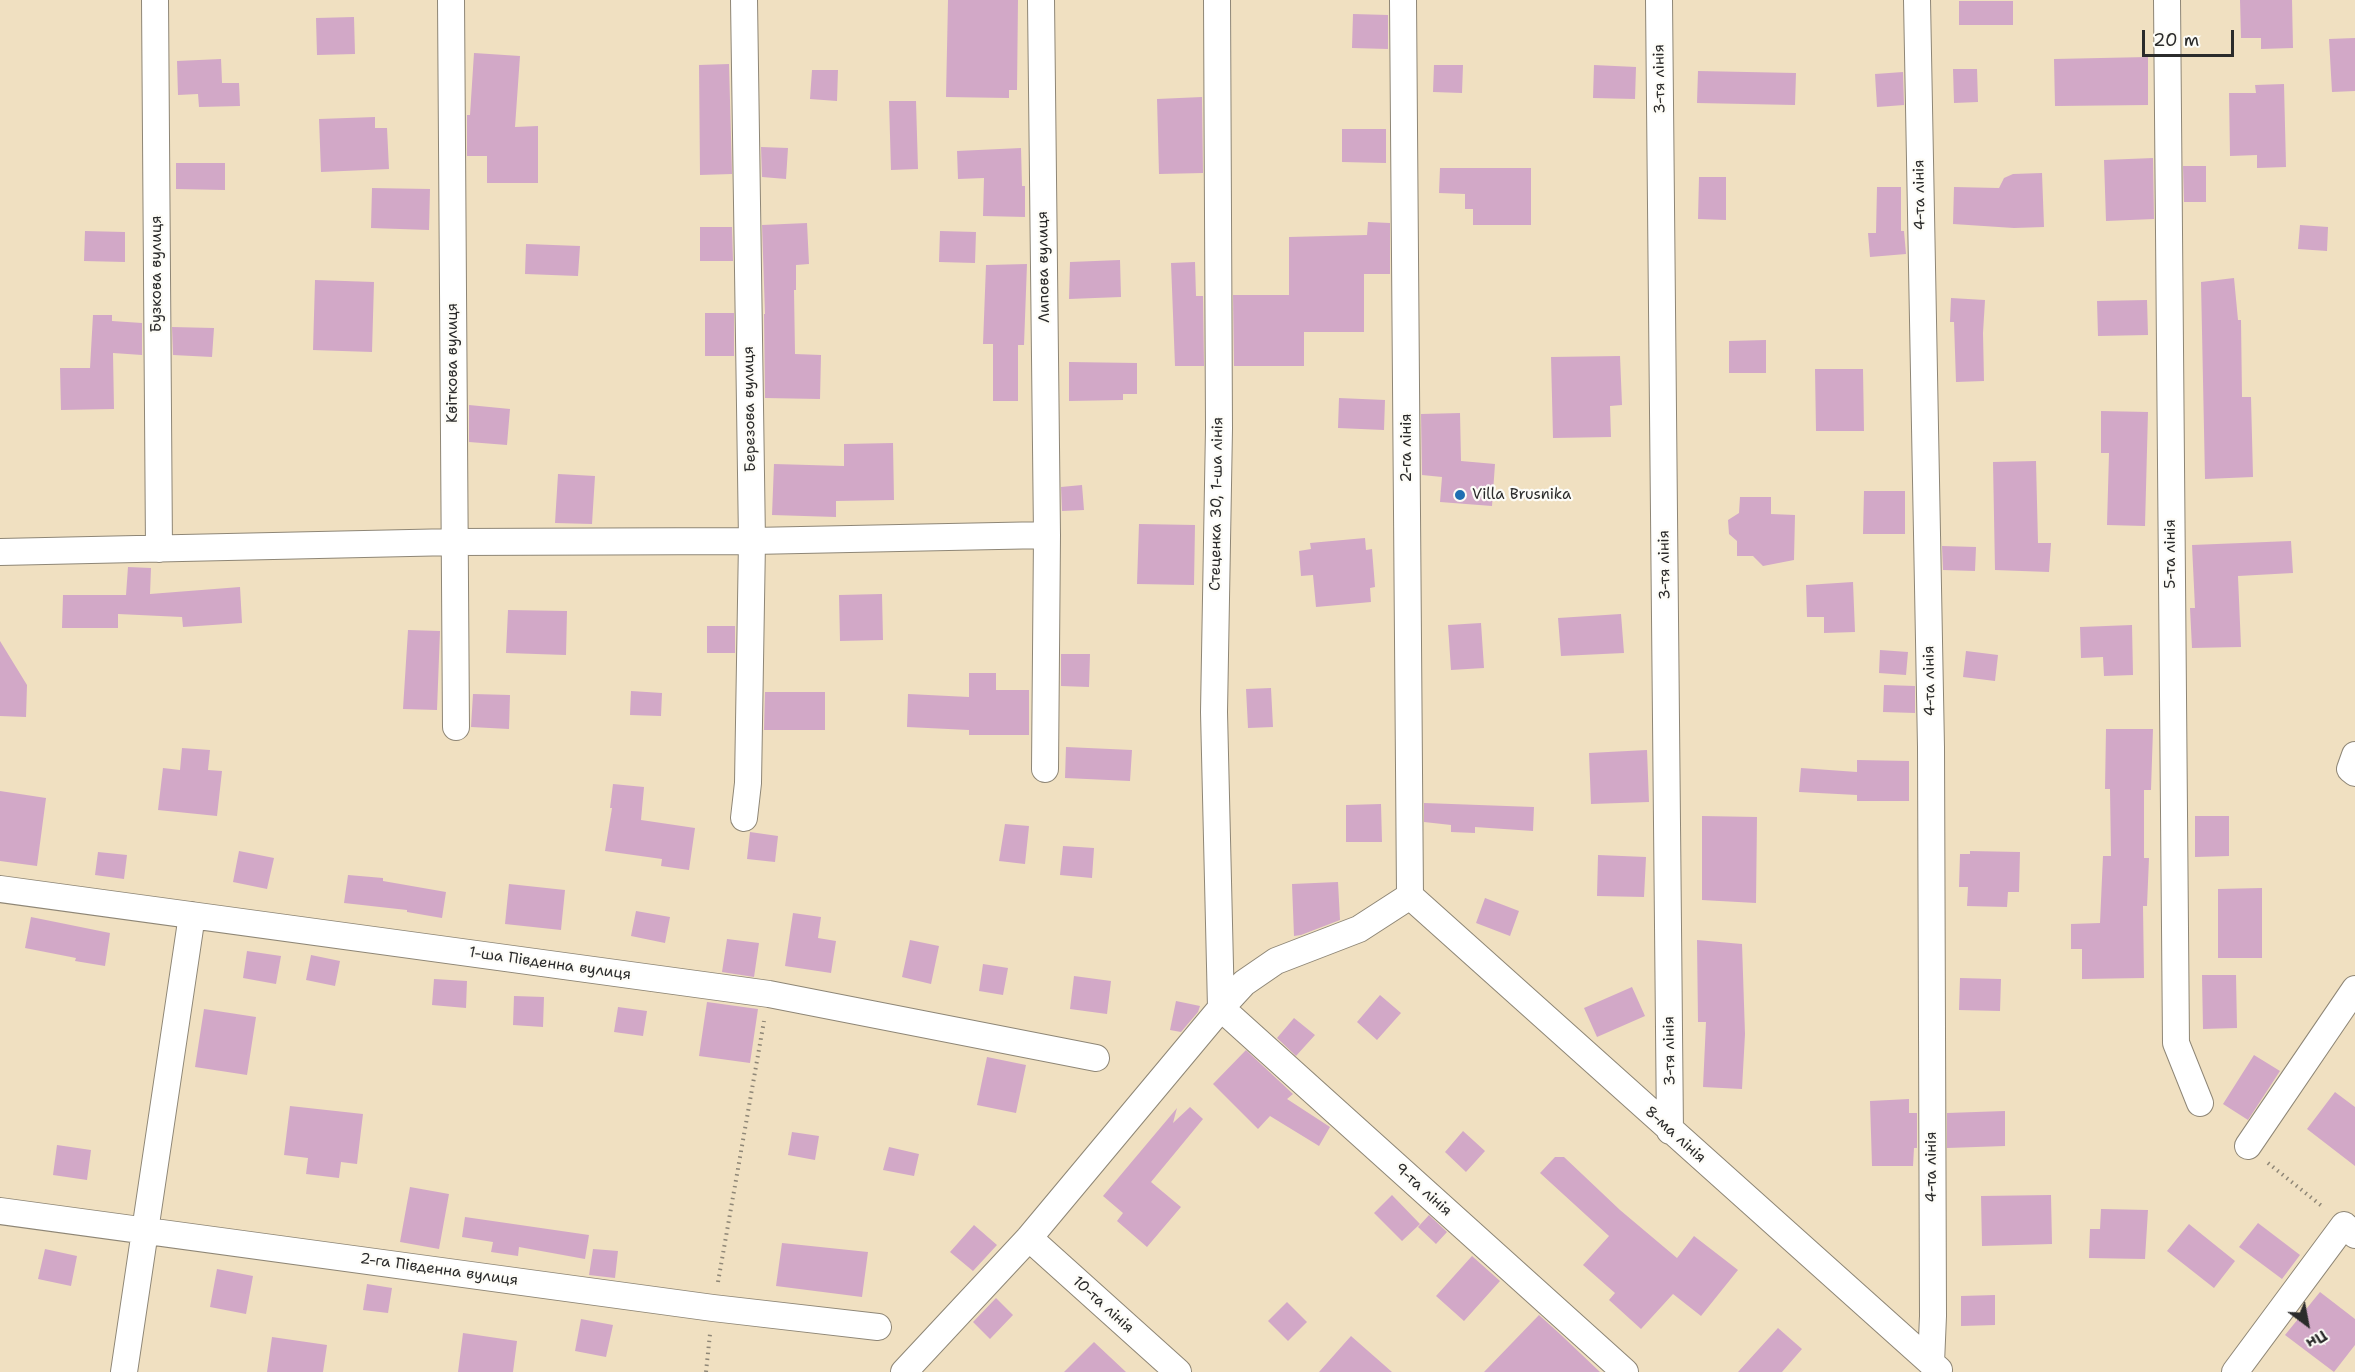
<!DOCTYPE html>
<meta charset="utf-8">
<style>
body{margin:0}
#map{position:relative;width:2355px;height:1372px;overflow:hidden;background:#f0e0c1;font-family:"Shantell Sans",sans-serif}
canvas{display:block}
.north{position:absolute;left:2277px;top:1294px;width:60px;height:60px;-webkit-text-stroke:4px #fdfcf7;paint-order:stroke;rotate:148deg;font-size:16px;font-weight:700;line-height:24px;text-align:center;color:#2b2b2b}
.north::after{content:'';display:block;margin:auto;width:21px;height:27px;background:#2b2b2b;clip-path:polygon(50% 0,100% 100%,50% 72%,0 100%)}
.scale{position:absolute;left:2142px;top:30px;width:92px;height:27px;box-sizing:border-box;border:3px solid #2b2b2b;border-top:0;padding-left:8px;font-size:18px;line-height:21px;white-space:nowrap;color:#2b2b2b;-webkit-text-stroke:4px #fdfcf7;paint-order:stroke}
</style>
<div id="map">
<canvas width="2355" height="1372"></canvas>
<div class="north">Пн</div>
<div class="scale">20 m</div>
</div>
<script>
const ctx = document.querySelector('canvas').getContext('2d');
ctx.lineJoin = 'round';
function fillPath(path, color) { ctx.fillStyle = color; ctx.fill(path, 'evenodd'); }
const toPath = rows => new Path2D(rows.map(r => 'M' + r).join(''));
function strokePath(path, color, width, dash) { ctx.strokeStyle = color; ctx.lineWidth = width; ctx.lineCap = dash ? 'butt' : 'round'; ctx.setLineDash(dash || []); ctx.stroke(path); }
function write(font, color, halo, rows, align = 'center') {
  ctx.font = font + ' "Shantell Sans",sans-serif'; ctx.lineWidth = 4.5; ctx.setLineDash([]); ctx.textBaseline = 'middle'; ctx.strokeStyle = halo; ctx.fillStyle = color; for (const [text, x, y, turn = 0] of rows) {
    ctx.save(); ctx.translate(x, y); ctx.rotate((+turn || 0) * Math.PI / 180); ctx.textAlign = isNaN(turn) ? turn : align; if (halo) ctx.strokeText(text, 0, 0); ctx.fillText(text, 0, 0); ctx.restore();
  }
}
const building = toPath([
 [948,0,1018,0,1017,90,1009,90,1009,98,946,97],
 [2240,0,2292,0,2293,48,2261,49,2261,38,2241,38],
 [1959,1,2013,1,2013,25,1959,25],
 [1353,14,1388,15,1388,49,1352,48],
 [354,17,355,54,317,55,316,18],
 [2355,38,2355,91,2332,92,2329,39],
 [474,53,520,56,515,127,538,126,538,183,487,183,487,156,467,156,467,115,470,115],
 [2148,57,2148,105,2055,106,2054,59],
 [221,59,222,83,239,83,240,106,199,107,198,94,178,95,177,61],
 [729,64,732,174,700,175,699,65],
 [1434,65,1463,65,1462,93,1433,92],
 [1594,65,1636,67,1635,99,1593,98],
 [1953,69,1977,69,1978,102,1954,103],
 [812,70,838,70,837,101,810,99],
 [1698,71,1796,73,1795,105,1697,103],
 [1903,72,1904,105,1877,107,1875,74],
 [2284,84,2286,167,2257,168,2257,155,2230,156,2229,93,2256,93,2255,85],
 [1202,97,1203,173,1159,174,1157,99],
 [889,101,916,101,918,169,891,170],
 [375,117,375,128,387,128,389,169,321,172,319,119],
 [1342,129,1386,129,1386,163,1342,162],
 [761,147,788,148,786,179,762,177],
 [1021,148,1022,186,1025,186,1025,217,983,216,984,178,958,179,957,151],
 [2153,158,2154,219,2106,221,2104,160],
 [176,163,225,163,225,190,176,189],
 [2183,166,2206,166,2206,202,2184,202],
 [1440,168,1531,168,1531,225,1473,225,1473,209,1465,209,1465,194,1439,193],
 [2042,173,2044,227,2014,228,1953,224,1954,187,1999,188,2004,178,2013,174],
 [1699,177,1726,177,1726,220,1698,219],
 [1877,187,1901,187,1901,231,1904,231,1906,254,1870,257,1868,233,1876,233],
 [372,188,430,189,429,230,371,228],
 [1368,222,1390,223,1390,274,1364,274,1364,332,1304,332,1304,366,1234,366,1233,295,1289,295,1289,237,1367,235],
 [807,223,809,264,796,265,796,290,794,290,795,354,821,355,820,399,765,398,764,314,765,314,762,225],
 [2300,225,2328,227,2327,251,2298,249],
 [700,227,732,227,733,261,700,261],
 [85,231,125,232,125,262,84,261],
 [940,231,976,232,975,263,939,262],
 [526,244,580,246,578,276,525,274],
 [1120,260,1121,297,1069,299,1070,262],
 [1195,262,1196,296,1203,296,1204,366,1175,366,1171,263],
 [1027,264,1024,345,1018,345,1018,401,993,401,993,344,983,344,986,265],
 [2234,278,2238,320,2241,320,2242,397,2251,397,2253,477,2205,479,2201,282],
 [315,280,374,282,372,352,313,350],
 [1951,298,1985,300,1983,333,1984,381,1956,382,1954,322,1950,322],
 [2147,300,2148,335,2098,336,2097,301],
 [705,313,734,313,734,356,705,356],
 [93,315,112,315,112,321,142,323,142,355,113,353,114,409,61,410,60,368,90,368],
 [172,327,214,328,212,357,173,355],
 [1766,340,1766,373,1729,373,1729,341],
 [1620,356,1622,405,1610,406,1611,437,1553,438,1551,357],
 [1069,362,1137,363,1137,394,1123,394,1123,400,1069,401],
 [1815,369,1863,369,1864,431,1816,431],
 [1339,398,1385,400,1384,430,1338,428],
 [469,405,510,409,507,445,469,442],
 [2101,411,2148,412,2145,526,2107,525,2109,453,2101,453],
 [1460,413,1461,461,1495,464,1492,506,1440,502,1442,477,1422,475,1421,414],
 [893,443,894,500,836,501,836,517,772,515,774,464,844,466,844,444],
 [2036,461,2038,543,2051,543,2049,572,1995,570,1993,462],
 [558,474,595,476,592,524,555,523],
 [1082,485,1084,510,1062,511,1061,487],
 [1864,491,1905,491,1905,534,1863,534],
 [1740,497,1771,497,1771,514,1795,515,1794,560,1763,566,1753,556,1737,556,1737,541,1729,534,1728,520,1739,513],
 [1139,524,1195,525,1194,585,1137,584],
 [1365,538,1366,550,1372,549,1375,587,1370,588,1371,602,1316,607,1313,575,1301,576,1299,551,1311,549,1310,543],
 [2291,541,2293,573,2238,576,2241,647,2192,648,2190,608,2195,608,2192,545],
 [1942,546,1976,547,1975,571,1943,570],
 [128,567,151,568,150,594,240,587,242,623,183,627,182,617,118,614,118,628,62,628,63,595,126,595],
 [1853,582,1855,632,1824,633,1824,617,1807,617,1806,585],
 [882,594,883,640,840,641,839,595],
 [508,610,567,611,566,655,506,653],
 [1621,614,1624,653,1561,656,1558,618],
 [1481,623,1484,668,1451,670,1448,625],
 [2132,625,2133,675,2104,676,2103,657,2081,658,2080,627],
 [707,626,735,626,735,653,707,653],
 [408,630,440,631,437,710,403,709],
 [0,641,27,685,26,717,0,716],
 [1880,650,1908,652,1906,675,1879,673],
 [1966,651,1998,655,1995,681,1963,677],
 [1061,654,1090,654,1089,687,1061,686],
 [969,673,996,673,996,690,1029,690,1029,735,969,735,969,730,907,727,908,694,969,697],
 [1884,685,1915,686,1915,713,1883,712],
 [1271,688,1273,727,1248,728,1246,689],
 [631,691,662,693,661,716,630,715],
 [765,692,825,692,825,730,764,730],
 [473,694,510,695,509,729,471,727],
 [2106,729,2153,729,2151,790,2144,790,2144,858,2149,858,2147,906,2143,906,2144,978,2082,979,2082,949,2071,949,2071,924,2100,923,2103,856,2111,856,2110,789,2105,789],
 [1066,747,1132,750,1130,781,1065,778],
 [182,748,210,750,208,770,222,771,217,816,158,810,163,768,180,770],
 [1647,750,1649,802,1591,804,1589,753],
 [1857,760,1909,761,1909,801,1857,801,1857,795,1799,792,1801,768,1857,772],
 [613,784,644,787,641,820,695,828,689,870,661,866,662,859,605,851,612,808,610,808],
 [0,791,46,798,37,866,0,861],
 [1424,803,1534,807,1533,831,1475,827,1475,833,1451,832,1451,825,1424,822],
 [1381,804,1382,842,1346,842,1346,805],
 [1702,816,1757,817,1756,903,1702,900],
 [2195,816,2229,816,2229,856,2195,857],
 [1005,824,1029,826,1025,864,999,861],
 [750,832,778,836,775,862,747,859],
 [1063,846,1094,848,1092,878,1060,875],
 [239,851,274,858,267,889,233,882],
 [1970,851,2020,852,2019,892,2008,892,2007,907,1967,906,1968,887,1959,887,1960,854,1970,854],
 [98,852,127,855,124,879,95,875],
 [1598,855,1646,857,1644,897,1597,896],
 [348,875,383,878,383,881,446,892,442,918,407,912,407,910,344,903],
 [1338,882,1340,920,1301,935,1294,936,1292,884],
 [509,884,565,890,561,930,505,924],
 [2262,888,2262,958,2218,958,2218,889],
 [1485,898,1519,911,1510,936,1476,923],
 [636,911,670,917,665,943,631,936],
 [793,913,821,917,818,938,836,941,831,973,785,966],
 [31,917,110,933,105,966,75,961,76,958,25,948],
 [727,939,759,943,754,977,722,972],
 [910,940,939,946,931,984,902,977],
 [1697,940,1742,944,1745,1034,1742,1089,1703,1087,1706,1022,1698,1022],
 [247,951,281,956,276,984,243,978],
 [311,955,340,961,335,986,306,980],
 [983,964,1008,968,1003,995,979,991],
 [2202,975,2236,975,2237,1028,2203,1029],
 [1074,976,1111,981,1107,1014,1070,1009],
 [1960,978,2001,979,2000,1011,1959,1010],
 [434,979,467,981,466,1008,432,1005],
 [1632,987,1645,1016,1597,1037,1584,1008],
 [1380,995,1401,1013,1377,1040,1357,1022],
 [514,996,544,997,543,1027,513,1025],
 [1176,1001,1200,1006,1198,1012,1181,1032,1170,1030],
 [707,1002,758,1009,750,1063,699,1056],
 [618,1007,647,1011,643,1036,614,1032],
 [204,1009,256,1017,247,1075,195,1067],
 [1294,1018,1315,1035,1296,1056,1277,1038],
 [1246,1050,1293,1094,1287,1099,1330,1127,1319,1146,1270,1116,1258,1129,1213,1084],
 [2254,1055,2280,1071,2248,1120,2223,1104],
 [987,1057,1026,1065,1016,1113,977,1105],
 [2335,1092,2355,1107,2355,1166,2307,1129],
 [1909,1099,1909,1113,1917,1113,1917,1148,1914,1148,1913,1166,1872,1166,1870,1101],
 [290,1106,363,1114,357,1164,341,1162,339,1178,306,1174,308,1158,284,1155],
 [1190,1107,1203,1119,1151,1182,1181,1207,1147,1247,1117,1221,1123,1213,1103,1196,1177,1108,1173,1123],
 [2005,1111,2005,1146,1947,1148,1947,1113],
 [1463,1131,1485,1151,1466,1172,1445,1152],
 [792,1132,819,1136,815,1160,788,1155],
 [57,1145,91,1150,87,1180,53,1175],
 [889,1147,919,1154,914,1176,883,1170],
 [1555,1157,1564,1157,1620,1210,1677,1258,1694,1236,1738,1270,1701,1316,1673,1294,1641,1329,1609,1300,1615,1293,1583,1265,1609,1236,1540,1173],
 [410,1187,449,1194,439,1249,400,1242],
 [1392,1195,1420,1224,1402,1241,1374,1213],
 [2051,1195,2052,1244,1982,1246,1981,1196],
 [2101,1209,2148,1210,2145,1259,2089,1258,2090,1229,2100,1229],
 [1429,1215,1447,1232,1436,1244,1418,1227],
 [465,1217,589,1235,585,1259,519,1247,518,1256,491,1252,493,1242,462,1237],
 [2258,1223,2300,1255,2282,1279,2239,1247],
 [2189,1224,2235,1261,2214,1288,2167,1251],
 [974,1225,997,1245,973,1271,950,1252],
 [782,1243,868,1252,862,1297,776,1286],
 [45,1249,77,1256,71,1286,38,1279],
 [593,1249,618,1251,615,1278,589,1275],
 [1472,1256,1500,1281,1464,1321,1436,1296],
 [217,1269,253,1276,246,1314,210,1307],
 [367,1284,392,1288,388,1313,363,1310],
 [2320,1292,2355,1319,2355,1345,2334,1372,2285,1335],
 [1995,1295,1995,1325,1961,1326,1961,1296],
 [996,1298,1013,1315,990,1339,973,1322],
 [1287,1302,1307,1322,1288,1341,1268,1321],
 [1539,1315,1560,1334,1600,1372,1484,1372],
 [581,1319,613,1325,606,1357,575,1351],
 [1778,1328,1802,1349,1782,1372,1738,1372],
 [463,1333,517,1341,513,1372,458,1372],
 [1351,1336,1392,1372,1319,1372],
 [272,1337,327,1345,323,1372,267,1372],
 [1094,1342,1126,1372,1064,1372]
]);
const path = toPath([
 [2268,1163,2323,1207],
 [718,1282,764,1021],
 [706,1372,710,1334]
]);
const street = toPath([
 [155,0,159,549],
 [451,0,456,727],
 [744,0,752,541,748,783,744,818],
 [1041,0,1047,535,1045,769],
 [1217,0,1219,428,1214,712,1221,1008],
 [1403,0,1410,896],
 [1659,0,1670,1131],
 [1917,0,1931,747,1933,1316,1931,1363],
 [2167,0,2176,1043,2200,1103],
 [0,552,455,542,752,541,1047,535],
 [2355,755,2350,769,2355,773],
 [0,889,769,994,1096,1058],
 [1410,896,1939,1370],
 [1221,1008,1625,1372],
 [2248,1146,2355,989],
 [0,1211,713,1308,878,1327],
 [1029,1238,1178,1372],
 [124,1372,192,915],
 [904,1372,1029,1238,1221,1008,1244,983,1276,961,1359,929,1410,896],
 [2235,1372,2344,1225,2355,1235]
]);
const markers = [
 [1460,495,6,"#1f6fb2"]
];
const streetNames = [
 ["3-тя лінія",1660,79,-91],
 ["4-та лінія",1920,195,-91],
 ["Липова вулиця",1044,267,-91],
 ["Бузкова вулиця",157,274,-90],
 ["Квіткова вулиця",453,363,-90],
 ["Березова вулиця",750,409,-91],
 ["2-га лінія",1407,448,-90],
 ["Стеценка 30, 1-ша лінія",1217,504,-89],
 ["5-та лінія",2171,554,-90],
 ["3-тя лінія",1665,565,-91],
 ["4-та лінія",1930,681,-91],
 ["1-ша Південна вулиця",550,964,8],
 ["3-тя лінія",1670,1051,-91],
 ["8-ма лінія",1675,1135,42],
 ["4-та лінія",1932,1167,-90],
 ["9-та лінія",1423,1190,42],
 ["2-га Південна вулиця",439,1270,8],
 ["10-та лінія",1103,1305,42]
];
const poiNames = [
 ["Villa Brusnika",1472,495]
];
fillPath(building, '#d2a8c7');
strokePath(street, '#8e8676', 28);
strokePath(path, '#8e8676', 4, [1.5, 4.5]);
strokePath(street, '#fff', 26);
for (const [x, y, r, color] of markers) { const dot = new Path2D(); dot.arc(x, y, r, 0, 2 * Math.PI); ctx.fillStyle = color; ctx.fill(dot); strokePath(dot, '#fdfcf7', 2); }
write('15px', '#2b2b2b', '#fdfcf7', streetNames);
write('15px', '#2b2b2b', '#fdfcf7', poiNames, 'left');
</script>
